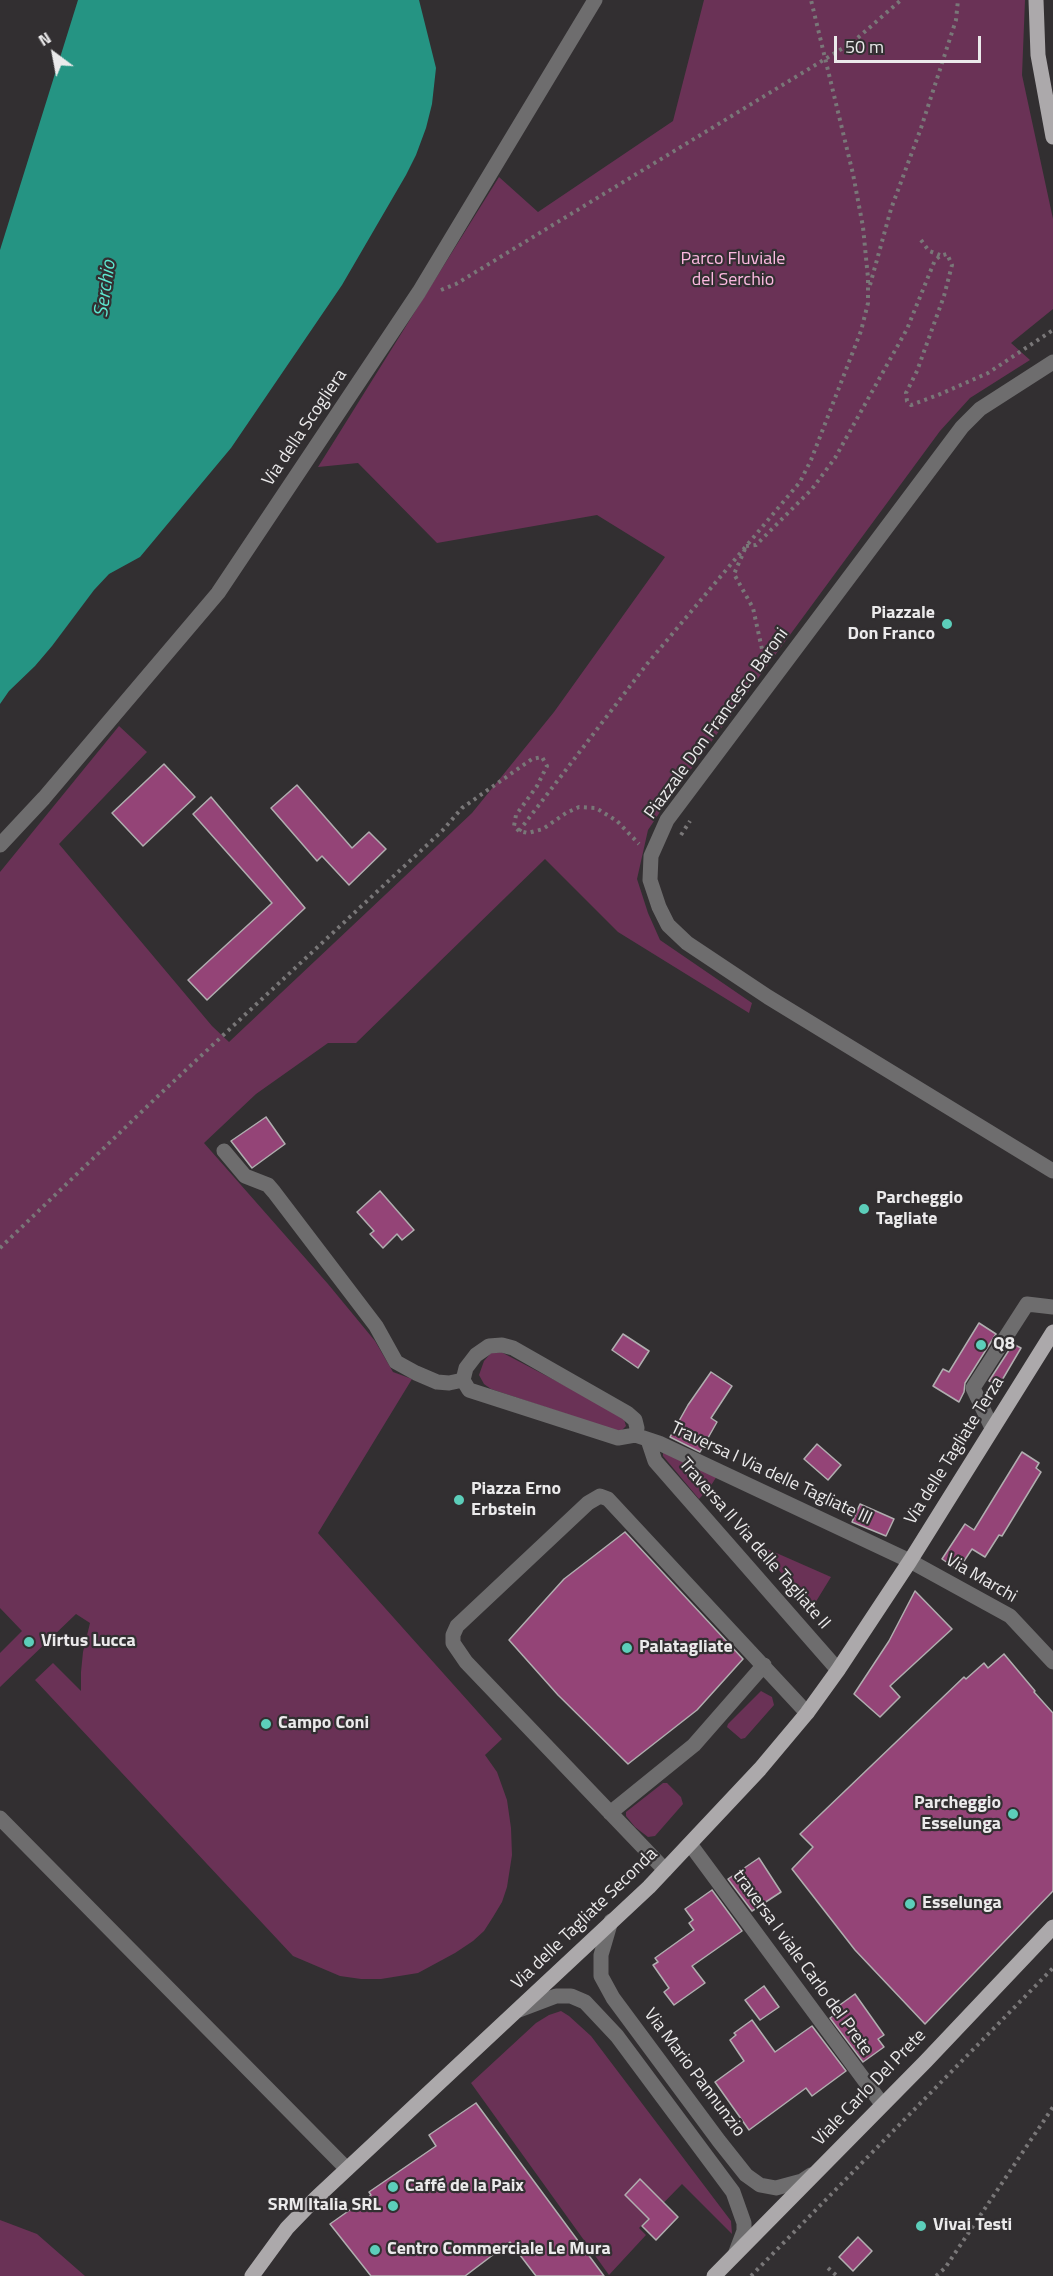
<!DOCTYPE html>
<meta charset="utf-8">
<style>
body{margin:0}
#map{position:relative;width:1053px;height:2276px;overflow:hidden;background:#322f31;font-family:"Titillium Web",sans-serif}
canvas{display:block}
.north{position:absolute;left:24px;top:24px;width:60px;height:60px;-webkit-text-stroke:4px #322f31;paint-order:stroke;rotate:328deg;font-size:16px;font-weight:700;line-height:24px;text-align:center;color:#ebeaeb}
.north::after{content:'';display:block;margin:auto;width:21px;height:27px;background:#ebeaeb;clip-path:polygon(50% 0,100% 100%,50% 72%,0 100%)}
.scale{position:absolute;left:834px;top:36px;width:147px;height:27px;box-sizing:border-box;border:3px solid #ebeaeb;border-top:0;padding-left:8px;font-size:18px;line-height:21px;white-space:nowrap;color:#ebeaeb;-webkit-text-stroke:4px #322f31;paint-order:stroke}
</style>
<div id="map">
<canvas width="1053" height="2276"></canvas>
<div class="north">N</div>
<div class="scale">50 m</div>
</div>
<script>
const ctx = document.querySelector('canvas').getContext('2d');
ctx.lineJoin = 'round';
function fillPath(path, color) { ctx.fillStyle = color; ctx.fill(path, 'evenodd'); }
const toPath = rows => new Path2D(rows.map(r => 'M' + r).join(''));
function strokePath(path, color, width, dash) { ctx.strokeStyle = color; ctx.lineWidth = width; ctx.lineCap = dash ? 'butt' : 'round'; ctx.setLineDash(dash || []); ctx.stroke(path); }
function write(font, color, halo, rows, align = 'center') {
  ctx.font = font + ' "Titillium Web",sans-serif'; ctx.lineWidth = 4.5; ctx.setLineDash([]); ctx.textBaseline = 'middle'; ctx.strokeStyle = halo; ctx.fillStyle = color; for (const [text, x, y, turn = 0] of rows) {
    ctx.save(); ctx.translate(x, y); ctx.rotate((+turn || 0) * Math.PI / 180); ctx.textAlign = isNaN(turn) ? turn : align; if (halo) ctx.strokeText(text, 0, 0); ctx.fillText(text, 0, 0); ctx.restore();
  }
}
const green = toPath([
 [704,0,1025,0,1022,75,1053,219,1053,309,1011,343,1030,360,970,398,940,431,664,806,648,830,637,879,648,913,660,940,752,1003,749,1013,618,932,545,859,356,1043,328,1043,256,1094,204,1143,328,1284,375,1341,393,1372,412,1379,318,1533,502,1739,485,1755,497,1772,507,1800,511,1828,512,1855,507,1887,502,1902,493,1917,484,1931,473,1941,455,1953,418,1973,381,1979,361,1979,340,1976,293,1956,35,1680,53,1663,81,1691,81,1672,83,1652,90,1623,76,1614,0,1687,0,1653,22,1631,0,1608,0,872,119,726,147,752,59,844,212,1026,229,1042,472,813,554,712,665,557,597,515,437,543,358,463,318,467,499,177,538,212,673,121],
 [501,1352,623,1416,626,1426,620,1432,491,1389,484,1384,479,1375,484,1361,491,1353],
 [663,1451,717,1476,710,1487,699,1499,663,1456],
 [756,1544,831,1577,812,1608],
 [761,1691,772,1697,774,1705,745,1738,741,1739,727,1727,728,1724],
 [663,1783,667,1783,681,1797,683,1804,655,1836,648,1837,635,1827,626,1816,626,1812],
 [561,2011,569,2016,591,2036,731,2221,732,2234,682,2184,639,2228,646,2235,609,2275,471,2083,536,2023,549,2015],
 [0,2220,37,2234,85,2276,0,2276]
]);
const water = toPath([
 [78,0,419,0,436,68,432,104,426,128,416,155,406,175,342,285,231,448,140,557,109,574,94,590,52,646,35,666,9,691,0,704,0,250]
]);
const building = toPath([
 [164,764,195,797,143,846,112,813,164,764],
 [297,785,352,848,369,832,386,849,349,885,322,856,317,861,271,808,297,785],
 [211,797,305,908,207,1000,188,980,272,903,193,814,211,797],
 [266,1117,285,1144,252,1168,231,1141,266,1117],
 [380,1191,414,1230,402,1240,397,1234,383,1248,370,1234,374,1231,357,1212,380,1191],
 [979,1323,996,1334,965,1383,964,1392,959,1402,933,1386,943,1369,949,1372,979,1323],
 [623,1334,649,1351,638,1368,612,1350,623,1334],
 [1013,1344,1021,1348,998,1387,989,1381,1013,1344],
 [711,1372,732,1386,711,1418,717,1422,700,1452,670,1437,688,1405,711,1372],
 [817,1444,841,1465,828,1480,804,1459,817,1444],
 [1022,1452,1039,1463,1036,1468,1041,1472,1002,1536,999,1535,985,1557,972,1549,958,1570,942,1559,965,1524,974,1530,1022,1452],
 [860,1504,894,1519,886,1536,852,1522,860,1504],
 [625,1532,743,1659,697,1710,628,1764,558,1695,509,1640,564,1579,625,1532],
 [915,1591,952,1629,890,1686,900,1697,880,1717,854,1694,889,1641,915,1591],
 [1004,1654,1035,1691,1034,1692,1053,1713,1053,1891,925,2024,855,1950,792,1869,813,1847,800,1834,964,1677,966,1679,984,1663,988,1668,1004,1654],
 [759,1858,781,1892,752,1911,728,1879,759,1858],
 [712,1890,742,1931,692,1966,705,1983,674,2005,664,1992,669,1988,653,1965,658,1962,655,1958,694,1930,689,1923,693,1920,685,1909,712,1890],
 [764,1986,779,2007,760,2020,745,2000,764,1986],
 [855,1994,884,2035,878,2039,884,2047,863,2062,830,2018,840,2011,837,2007,855,1994],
 [752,2020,775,2052,812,2026,846,2071,812,2096,806,2088,749,2130,715,2082,744,2061,730,2040,736,2035,734,2033,752,2020],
 [476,2103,604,2276,536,2276,510,2242,465,2276,371,2276,330,2224,371,2195,369,2192,436,2146,429,2135,476,2103],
 [640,2179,678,2217,656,2240,642,2226,649,2219,625,2195,640,2179],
 [858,2237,872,2251,853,2271,839,2257,858,2237]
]);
const path = toPath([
 [921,240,929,251,940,255],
 [870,285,891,209,921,128,956,20,958,0],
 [441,290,456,284,853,42,901,0],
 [746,546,756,545,812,489,835,458,907,329,935,260,940,256,947,254,952,265,944,296,917,371,906,393,907,401,911,405,938,395,988,373,1053,330],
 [745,549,734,574,753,608,765,663],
 [519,831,647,664,800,482,811,460,861,331,868,303,868,278,863,227,853,174,811,0],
 [681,835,690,821],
 [0,1248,158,1096,442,831,462,808,532,759,542,757,547,766,537,786,516,815,514,826,519,831,528,833,543,829,566,813,579,807,596,808,617,821,639,844],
 [828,2268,837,2276],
 [751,2276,1053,1968],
 [936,2276,945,2268,1053,2107]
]);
const minor = toPath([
 [1053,362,980,409,962,427,667,820,651,856,650,880,659,907,668,925,687,943,768,997,1053,1171],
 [0,845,44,798,218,593,419,292,595,0],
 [224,1151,245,1176,268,1185,274,1192,376,1326,396,1362,416,1373,437,1382,449,1383,463,1380],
 [463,1380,466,1368,476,1355,489,1346,502,1345,513,1348,627,1413,635,1420,637,1428,635,1435,659,1443,910,1561,1010,1616,1053,1662],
 [463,1380,469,1390,618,1438,635,1435],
 [992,1428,973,1388,1027,1304,1053,1307],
 [648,1440,655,1461,838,1670],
 [610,1813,694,1745,764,1665],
 [0,1818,347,2169],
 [690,1844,882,2104],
 [665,1870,466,1662,453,1643,453,1635,457,1626,588,1503,600,1496,608,1499,807,1713],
 [611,1921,601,1955,601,1976,613,1998,719,2141,746,2175,760,2185,776,2188,802,2181,811,2175],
 [519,2010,556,1996,571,1996,585,2002,617,2036,733,2192,744,2223,744,2231,736,2252]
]);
const major = toPath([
 [1036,0,1038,55,1053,137],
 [252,2276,287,2228,316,2198,649,1887,760,1769,807,1713,838,1670,910,1561,1053,1332],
 [714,2276,926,2061,1053,1927]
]);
const markers = [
 [947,624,6,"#5cceba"],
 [864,1209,6,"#5cceba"],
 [981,1345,6,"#5cceba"],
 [459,1500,6,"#5cceba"],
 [29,1642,6,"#5cceba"],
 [627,1648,6,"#5cceba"],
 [266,1724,6,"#5cceba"],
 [1013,1814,6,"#5cceba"],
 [910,1904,6,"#5cceba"],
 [393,2187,6,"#5cceba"],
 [393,2206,6,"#5cceba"],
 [921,2226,6,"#5cceba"],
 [375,2250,6,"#5cceba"]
];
const parkNames = [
 ["Parco Fluviale",733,260],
 ["del Serchio",733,281]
];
const streetNames = [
 ["Via della Scogliera",305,428,-56],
 ["Piazzale Don Francesco Baroni",717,724,-54],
 ["Via delle Tagliate Terza",955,1451,-58],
 ["Traversa I Via delle Tagliate III",771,1474,25],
 ["Traversa II Via delle Tagliate II",754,1544,49],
 ["Via Marchi",981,1579,30],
 ["Via delle Tagliate Seconda",585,1919,-44],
 ["traversa I viale Carlo del Prete",802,1963,54],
 ["Via Mario Pannunzio",694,2073,53],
 ["Viale Carlo Del Prete",870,2088,-46]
];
const poiNames = [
 ["Piazzale",935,614,"right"],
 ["Don Franco",935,635,"right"],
 ["Parcheggio",876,1199],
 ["Tagliate",876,1220],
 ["Q8",993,1345],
 ["Piazza Erno",471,1490],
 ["Erbstein",471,1511],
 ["Virtus Lucca",41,1642],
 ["Palatagliate",639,1648],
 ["Campo Coni",278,1724],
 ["Parcheggio",1001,1804,"right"],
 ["Esselunga",1001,1825,"right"],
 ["Esselunga",922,1904],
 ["Caffé de la Paix",405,2187],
 ["SRM Italia SRL",381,2206,"right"],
 ["Vivai Testi",933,2226],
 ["Centro Commerciale Le Mura",387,2250]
];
const waterNames = [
 ["Serchio",106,289,-82]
];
fillPath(green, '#6a3256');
fillPath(water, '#259483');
fillPath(building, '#944477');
strokePath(building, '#b1aeb0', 1.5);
strokePath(path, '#797778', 4, [3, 4.5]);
strokePath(minor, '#6e6d6e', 15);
strokePath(major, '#aca9ab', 15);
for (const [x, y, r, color] of markers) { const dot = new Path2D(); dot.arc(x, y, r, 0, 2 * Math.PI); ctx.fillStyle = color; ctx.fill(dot); strokePath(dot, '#322f31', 2); }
write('18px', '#fcb9e0', '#322f31', parkNames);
write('18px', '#ebeaeb', '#322f31', streetNames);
write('bold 18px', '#ebeaeb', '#322f31', poiNames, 'left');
write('italic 20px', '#5ee7d0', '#322f31', waterNames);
</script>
